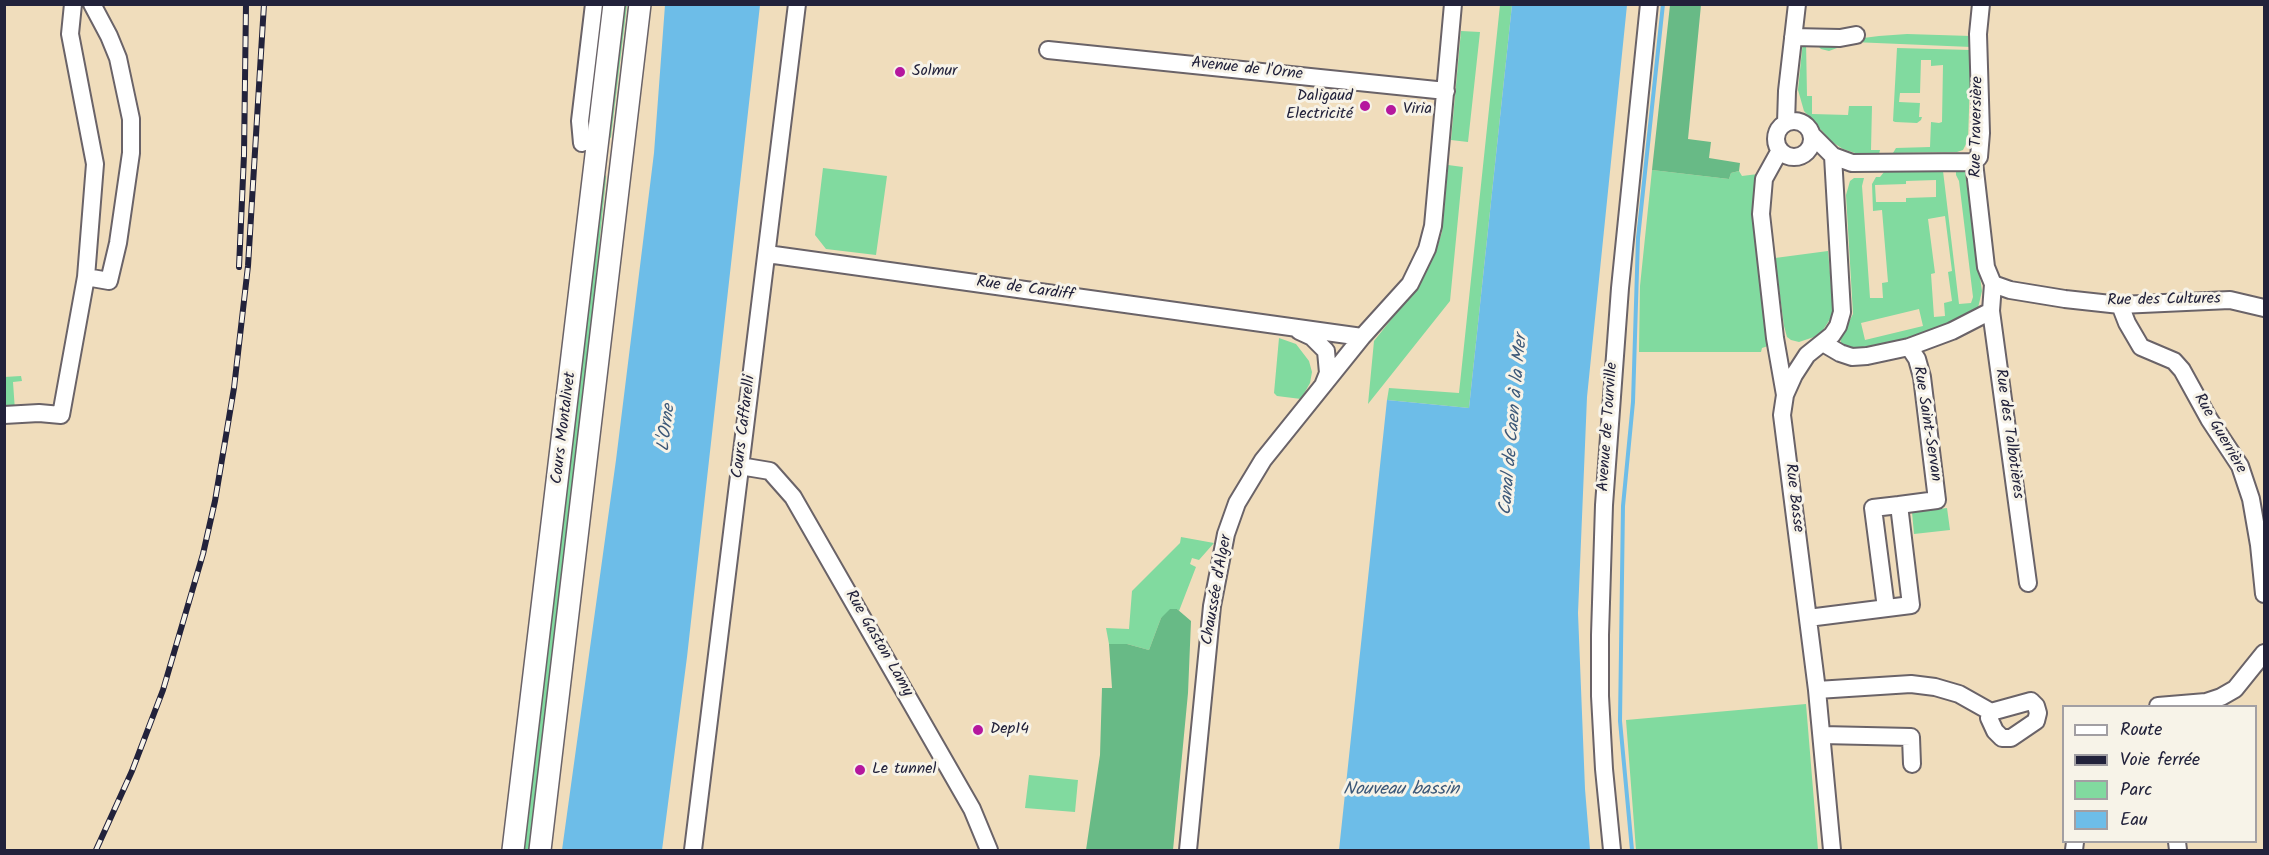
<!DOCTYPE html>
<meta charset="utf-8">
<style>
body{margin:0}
#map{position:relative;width:2269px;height:855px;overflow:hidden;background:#f0ddbc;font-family:Kalam,sans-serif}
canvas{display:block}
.frame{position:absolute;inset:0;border:6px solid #22223b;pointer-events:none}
.legend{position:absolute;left:2062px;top:705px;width:195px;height:138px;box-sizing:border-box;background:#f7f3e8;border:2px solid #a29fa3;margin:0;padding:8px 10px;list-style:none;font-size:18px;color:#22223b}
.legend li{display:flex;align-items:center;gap:12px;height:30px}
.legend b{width:30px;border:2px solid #a29fa3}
</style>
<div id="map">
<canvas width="2269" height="855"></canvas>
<div class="frame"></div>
<ul class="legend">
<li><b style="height:8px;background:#fff"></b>Route</li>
<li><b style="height:8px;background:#22223b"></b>Voie ferrée</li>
<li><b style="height:16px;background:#81da9f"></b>Parc</li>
<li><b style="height:16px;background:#6dbde8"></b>Eau</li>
</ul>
</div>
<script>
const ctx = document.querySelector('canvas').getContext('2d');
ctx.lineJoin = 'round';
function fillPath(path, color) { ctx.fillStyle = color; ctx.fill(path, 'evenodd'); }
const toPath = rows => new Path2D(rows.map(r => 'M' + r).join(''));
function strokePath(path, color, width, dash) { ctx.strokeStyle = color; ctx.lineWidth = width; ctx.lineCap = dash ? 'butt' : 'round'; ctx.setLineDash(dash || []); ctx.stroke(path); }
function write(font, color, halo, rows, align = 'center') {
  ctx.font = font + ' Kalam,sans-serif'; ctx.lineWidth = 6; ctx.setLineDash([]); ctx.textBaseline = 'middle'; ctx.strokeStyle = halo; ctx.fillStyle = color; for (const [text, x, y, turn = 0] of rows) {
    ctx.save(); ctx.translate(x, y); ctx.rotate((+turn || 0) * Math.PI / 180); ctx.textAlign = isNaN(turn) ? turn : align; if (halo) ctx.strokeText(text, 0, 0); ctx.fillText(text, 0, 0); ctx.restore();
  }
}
const green = toPath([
 [621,5,627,5,611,137,608,142],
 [1500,5,1512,5,1469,408,1387,400,1389,388,1459,393],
 [1461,31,1480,32,1468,142,1451,140],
 [1907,34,1971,36,1971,47,1853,42,1829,51,1821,49,1816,44,1879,36],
 [1803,41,1806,41,1807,96,1812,96,1812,114,1848,115,1849,106,1872,106,1871,150,1880,150,1879,154,1855,153,1843,149,1832,142,1804,111,1798,90],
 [1897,48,1971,50,1968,140,1963,150,1957,152,1893,153,1896,148,1930,147,1931,122,1939,123,1942,122,1943,65,1931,66,1931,60,1921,60,1920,93,1900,93,1899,102,1920,103,1919,117,1922,117,1921,120,1917,123,1895,122,1893,121],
 [1448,165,1463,167,1450,301,1368,404,1374,341,1409,297,1435,254,1442,232],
 [823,168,887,176,876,255,826,249,815,235],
 [1652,170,1729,179,1731,173,1739,171,1742,176,1758,174,1754,214,1755,245,1768,346,1762,348,1761,352,1639,352,1640,286],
 [1943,171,1959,304,1971,303,1973,297,1959,181,1956,175,1956,172,1965,172,1982,291,1978,308,1957,322,1902,341,1869,348,1856,348,1842,345,1840,339,1853,314,1846,195,1850,181,1854,178,1864,178,1862,186,1870,298,1883,298,1882,283,1888,282,1882,210,1873,211,1872,184,1876,177,1880,177,1884,172],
 [1936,180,1936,197,1906,198,1906,202,1876,202,1875,185,1906,184,1906,181],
 [1945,216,1952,271,1948,272,1952,301,1944,303,1945,316,1934,317,1931,274,1935,273,1928,219],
 [1919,309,1923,326,1865,340,1861,323],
 [603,174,606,176,606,179,596,276,593,348,534,850,522,850],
 [1828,251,1833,306,1832,316,1823,330,1814,337,1799,342,1791,340,1787,337,1784,326,1775,258],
 [1279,338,1296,344,1309,361,1312,372,1310,383,1301,399,1277,396,1274,393],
 [21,376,22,381,13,382,15,411,5,411,4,377],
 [1947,508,1950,530,1914,534,1912,512],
 [1181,537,1214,543,1199,560,1192,558,1190,564,1196,567,1179,611,1177,609,1161,618,1149,650,1127,644,1109,644,1106,628,1129,629,1132,591,1180,543],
 [1806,704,1818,850,1636,850,1626,720],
 [1029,775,1078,780,1075,812,1025,808]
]);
const forest = toPath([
 [1670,5,1701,5,1688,139,1711,142,1709,158,1740,163,1739,171,1731,173,1729,179,1652,170],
 [1170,609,1177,609,1191,621,1188,693,1173,850,1086,850,1100,755,1102,688,1112,688,1109,644,1127,644,1149,650,1161,618]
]);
const water = toPath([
 [665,5,760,5,687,657,662,850,562,850,616,460,654,153],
 [1512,5,1627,5,1587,397,1578,613,1585,789,1590,850,1339,850,1387,400,1469,408]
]);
const stream = toPath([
 [1632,850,1620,721,1623,506,1633,402,1638,238,1663,4]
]);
const minor = toPath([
 [1981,4,1978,34,1981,133,1979,157,1974,162,1986,267,1993,284,1991,311,2028,583],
 [1793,37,1840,38,1856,35],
 [1048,50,1446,91],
 '1776 139a18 18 0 1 1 36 0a18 18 0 1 1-36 0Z',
 [1786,123,1787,91,1797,4],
 [1811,134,1833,156,1852,163,1974,162],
 [582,143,580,121,594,4],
 [1780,150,1764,179,1761,214,1775,338,1785,395,1782,415,1817,690,1832,850],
 [767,254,1362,337],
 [86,277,109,281,118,243,131,153,131,119,118,58,109,36,92,4],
 [1993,284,2010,290,2065,299,2120,305,2230,300,2264,308],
 [2120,305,2127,323,2141,347,2174,361,2182,370,2209,419,2240,466,2251,499,2259,545,2264,594],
 [1299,331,1312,337,1326,351,1328,373,1324,383],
 [1823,343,1840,353,1852,357,1867,356,1909,347,1952,331,1991,311],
 [1785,395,1794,375,1807,355,1832,335,1838,326,1842,312,1833,156],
 [4,415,39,413,61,415,86,277,95,164,70,34,73,4],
 [740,466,770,471,793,497,972,809,989,850],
 [1886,608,1873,508,1899,505],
 [1808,618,1911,605,1899,505,1937,500,1922,377,1917,359,1909,347],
 [1817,690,1911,684,1935,687,1959,694,1991,712,2031,701,2036,706,2038,713,2036,721,2011,738,2002,738,1995,731,1989,718,1991,712],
 [2158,706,2206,702,2221,697,2235,689,2264,653],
 [1822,735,1911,737,1912,764],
 [2177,842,2178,850],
 [693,850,797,4],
 [1188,850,1212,606,1226,534,1237,503,1263,460,1362,337,1410,284,1427,249,1433,226,1453,4],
 [1612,850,1604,769,1600,696,1600,635,1604,505,1620,288,1649,4],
 [2074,850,2075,842]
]);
const major = toPath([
 [513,850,614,4],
 [540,850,640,4]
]);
const rail = toPath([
 [239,267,244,155,246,4],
 [96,850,132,771,163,690,203,554,215,501,234,388,248,266,264,4]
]);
const markers = [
 [900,72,6,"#b5179e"],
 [1365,106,6,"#b5179e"],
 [1391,110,6,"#b5179e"],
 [978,730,6,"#b5179e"],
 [860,770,6,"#b5179e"]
];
const streetNames = [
 ["Avenue de l'Orne",1247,70,6],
 ["Rue Traversière",1978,127,-89],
 ["Rue de Cardiff",1025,290,8],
 ["Rue des Cultures",2164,301,-1],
 ["Rue Saint-Servan",1926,424,81],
 ["Cours Caffarelli",745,427,-83],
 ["Avenue de Tourville",1609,427,-86],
 ["Cours Montalivet",565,428,-83],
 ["Rue des Talbotières",2008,434,82],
 ["Rue Guerrière",2219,434,60],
 ["Rue Basse",1793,498,83],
 ["Chaussée d'Alger",1218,590,-80],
 ["Rue Gaston Lamy",878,644,60]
];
const poiNames = [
 ["Solmur",912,72],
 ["Daligaud",1353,97,"right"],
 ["Electricité",1353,115,"right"],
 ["Viria",1403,110],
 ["Dep14",990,730],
 ["Le tunnel",872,770]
];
const waterNames = [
 ["Canal de Caen à la Mer",1515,425,-85],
 ["L'Orne",668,428,-83],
 ["Nouveau bassin",1401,791]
];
fillPath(green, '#81da9f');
fillPath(forest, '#68ba86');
fillPath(water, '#6dbde8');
strokePath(stream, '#6dbde8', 4);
strokePath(minor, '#6a6368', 20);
strokePath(major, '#6a6368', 24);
strokePath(minor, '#fff', 16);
strokePath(major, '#fff', 21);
strokePath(rail, '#22223b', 6);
strokePath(rail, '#f7f3e8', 4, [11]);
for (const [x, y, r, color] of markers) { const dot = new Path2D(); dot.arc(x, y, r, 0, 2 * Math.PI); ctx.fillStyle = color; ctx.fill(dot); strokePath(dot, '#f7f3e8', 2); }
write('16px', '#22223b', '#f7f3e8', streetNames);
write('16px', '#22223b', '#f7f3e8', poiNames, 'left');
write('italic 18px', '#3c5878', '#f7f3e8', waterNames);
</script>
